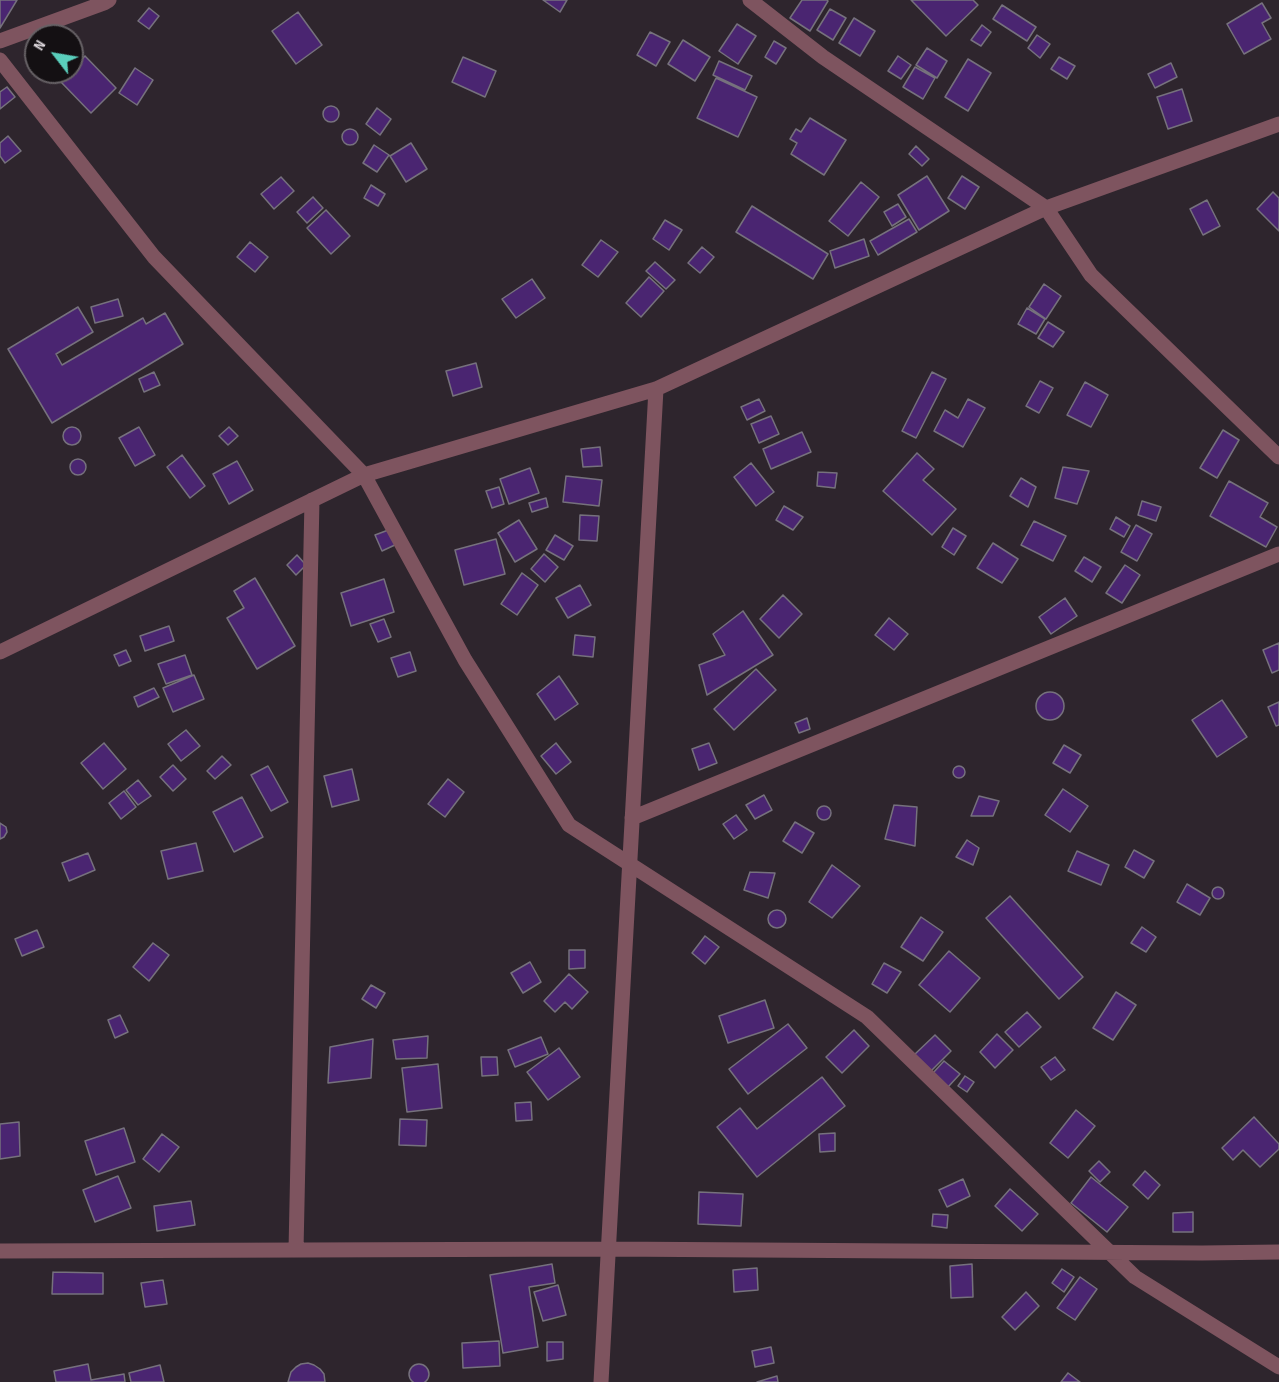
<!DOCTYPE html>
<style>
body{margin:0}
#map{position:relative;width:1279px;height:1382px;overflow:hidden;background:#2e252d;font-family:"Sofia Sans Condensed",sans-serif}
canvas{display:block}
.north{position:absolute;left:24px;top:24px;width:60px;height:60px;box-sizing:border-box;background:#141013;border:2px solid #666165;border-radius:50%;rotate:301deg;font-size:16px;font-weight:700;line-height:24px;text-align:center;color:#e1dbe0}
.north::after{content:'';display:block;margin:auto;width:21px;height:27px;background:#5acebc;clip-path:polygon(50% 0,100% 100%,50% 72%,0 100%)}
</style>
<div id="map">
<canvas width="1279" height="1382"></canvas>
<div class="north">N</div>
</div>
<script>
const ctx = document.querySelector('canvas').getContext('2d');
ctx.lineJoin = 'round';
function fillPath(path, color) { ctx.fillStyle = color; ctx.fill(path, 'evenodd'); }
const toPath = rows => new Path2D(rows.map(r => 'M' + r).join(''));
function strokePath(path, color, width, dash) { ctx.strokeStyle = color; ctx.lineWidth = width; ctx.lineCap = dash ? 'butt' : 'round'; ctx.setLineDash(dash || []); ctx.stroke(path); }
const building = toPath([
 [0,0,17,0,0,28,0,0],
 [543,0,567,0,560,12,543,0],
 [802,0,827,0,828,1,810,31,790,18,802,0],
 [911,0,973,0,978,5,946,36,911,0],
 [1262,3,1271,18,1262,23,1271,39,1244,54,1227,24,1262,3],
 [1002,5,1036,27,1027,41,993,19,1002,5],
 [149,8,159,16,149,29,138,21,149,8],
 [830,9,846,18,833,40,817,30,830,9],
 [298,12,322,45,296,64,272,31,298,12],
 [854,18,875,31,860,56,839,43,854,18],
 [737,24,756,36,738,64,719,51,737,24],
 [982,25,991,32,981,46,971,40,982,25],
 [650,32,670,42,656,66,637,55,650,32],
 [1037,35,1050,44,1040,58,1028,48,1037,35],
 [683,40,710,57,695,81,668,64,683,40],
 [774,41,786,48,776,64,765,57,774,41],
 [927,48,947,61,937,78,916,65,927,48],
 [85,56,116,88,91,113,60,81,69,72,72,72,72,69,85,56],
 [898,56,911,65,901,79,888,71,898,56],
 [463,57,496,71,485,97,452,82,463,57],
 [1059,57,1075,66,1067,79,1051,69,1059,57],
 [968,59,991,73,968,111,945,97,968,59],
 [719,61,752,76,745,90,713,75,719,61],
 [1171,63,1177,77,1155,88,1148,74,1171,63],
 [915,67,935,78,923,99,903,87,915,67],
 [135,68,153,80,137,105,119,93,135,68],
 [716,78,757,97,738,137,697,118,716,78],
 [7,87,15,97,0,109,0,92,7,87],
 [1182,89,1192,121,1168,129,1157,97,1182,89],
 '323 114a8 8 0 1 1 16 0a8 8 0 1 1-16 0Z',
 [377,108,391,119,380,135,366,124,377,108],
 [810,118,846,140,824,175,791,154,797,143,790,139,796,129,801,132,810,118],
 '342 137a8 8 0 1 1 16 0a8 8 0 1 1-16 0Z',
 [8,136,21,151,5,163,0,156,0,143,8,136],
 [411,143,427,169,406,182,390,156,411,143],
 [374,145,389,155,377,172,363,163,374,145],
 [916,146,929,159,922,166,909,154,916,146],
 [927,176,949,211,919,230,898,195,927,176],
 [962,176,979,187,965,209,948,198,962,176],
 [281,177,294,191,274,209,261,194,281,177],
 [861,182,879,197,848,236,829,221,861,182],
 [371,185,385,194,378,206,364,198,371,185],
 [1273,192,1279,198,1279,231,1257,209,1273,192],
 [313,197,323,208,307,223,297,212,313,197],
 [1207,200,1220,226,1203,235,1190,209,1207,200],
 [898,204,906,217,892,226,884,212,898,204],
 [752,206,828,254,813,279,736,232,752,206],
 [326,210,350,236,331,254,307,228,326,210],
 [909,219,917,232,878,255,870,241,909,219],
 [665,220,682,230,669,250,653,239,665,220],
 [864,239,869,256,835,268,830,251,864,239],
 [601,240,618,252,598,277,582,265,601,240],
 [250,242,268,257,255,272,237,257,250,242],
 [702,247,714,257,700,273,688,263,702,247],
 [655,262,675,280,666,289,646,271,655,262],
 [649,277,664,291,641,317,626,303,649,277],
 [532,279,545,298,516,318,502,299,532,279],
 [1044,284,1061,296,1046,319,1029,307,1044,284],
 [118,299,123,316,95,323,91,307,118,299],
 [78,307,93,332,56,354,62,365,143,318,146,324,165,313,183,344,52,423,8,349,78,307],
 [1027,308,1045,319,1036,334,1018,324,1027,308],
 [1048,322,1064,332,1053,347,1038,338,1048,322],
 [476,363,482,387,453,396,446,371,476,363],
 [154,372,160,385,144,392,139,379,154,372],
 [932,372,946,379,916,438,902,431,932,372],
 [1040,381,1053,388,1039,413,1026,406,1040,381],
 [1085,382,1108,395,1091,427,1067,415,1085,382],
 [759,399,765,411,747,420,741,407,759,399],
 [968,399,985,408,963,447,934,431,945,410,958,418,968,399],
 [771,416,779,434,759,443,751,424,771,416],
 [139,427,155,455,135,466,119,438,139,427],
 [229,427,238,436,228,445,219,436,229,427],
 '63 436a9 9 0 1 1 18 0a9 9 0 1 1-18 0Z',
 [1223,430,1239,440,1217,478,1200,468,1223,430],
 [802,432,811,452,771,469,763,449,802,432],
 [600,447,602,466,583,467,581,449,600,447],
 [917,453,934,469,923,480,956,509,932,535,883,491,917,453],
 [182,455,205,486,190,498,167,467,182,455],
 '70 467a8 8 0 1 1 16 0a8 8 0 1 1-16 0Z',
 [237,461,253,490,229,504,213,474,237,461],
 [751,463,774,492,756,506,734,477,751,463],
 [1063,467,1089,471,1077,504,1055,498,1063,467],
 [530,468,539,493,509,504,500,479,530,468],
 [818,472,837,473,835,488,817,486,818,472],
 [566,476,602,480,599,506,563,502,566,476],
 [1021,478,1036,487,1028,507,1010,496,1021,478],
 [1229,481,1268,503,1260,517,1277,527,1266,547,1210,516,1229,481],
 [499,487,504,504,492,508,486,491,499,487],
 [546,498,548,507,532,512,529,503,546,498],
 [1142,501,1161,507,1156,521,1138,515,1142,501],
 [784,506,803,517,793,530,776,520,784,506],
 [580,515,599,516,597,541,579,540,580,515],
 [1116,517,1130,526,1124,537,1110,529,1116,517],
 [519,520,537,549,515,562,498,533,519,520],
 [1034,521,1066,536,1053,561,1021,545,1034,521],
 [1136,525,1152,534,1137,561,1121,552,1136,525],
 [953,528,966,536,954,555,942,547,953,528],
 [391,529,397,544,382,551,375,535,391,529],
 [555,535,573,546,564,560,546,550,555,535],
 [496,539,505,574,464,585,455,550,496,539],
 [993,543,1018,559,1002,583,977,568,993,543],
 [544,554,558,567,545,582,531,569,544,554],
 [297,555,306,565,296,575,287,565,297,555],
 [1084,557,1101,567,1092,582,1075,571,1084,557],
 [1125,565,1140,575,1122,603,1106,593,1125,565],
 [522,573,538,585,517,615,501,604,522,573],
 [255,578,295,646,257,669,227,618,244,608,234,591,255,578],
 [384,579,394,612,351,626,341,593,384,579],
 [580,585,591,605,568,618,556,598,580,585],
 [783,595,802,614,779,638,760,619,783,595],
 [1065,598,1077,616,1051,634,1039,617,1065,598],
 [743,611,773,655,707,695,699,665,725,655,713,634,743,611],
 [889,618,908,634,894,650,875,635,889,618],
 [384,619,391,637,378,642,370,624,384,619],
 [169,626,174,641,145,651,140,636,169,626],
 [575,635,595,637,593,657,573,655,575,635],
 [1279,643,1279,670,1272,673,1263,650,1279,643],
 [126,650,131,661,119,666,114,655,126,650],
 [410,652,416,671,398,677,391,658,410,652],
 [185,655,192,675,166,684,158,664,185,655],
 [756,669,776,690,734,730,714,709,756,669],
 [194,675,204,699,173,712,163,688,194,675],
 [559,676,578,704,555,720,537,694,559,676],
 [154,688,159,697,138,707,134,697,154,688],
 '1036 706a14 14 0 1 1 28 0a14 14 0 1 1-28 0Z',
 [1222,700,1247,737,1217,757,1192,720,1222,700],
 [1279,702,1279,725,1276,726,1268,707,1279,702],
 [807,718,810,729,799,733,795,723,807,718],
 [186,730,200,746,181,761,168,744,186,730],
 [104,743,126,769,103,789,81,763,104,743],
 [556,743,571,762,556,774,541,756,556,743],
 [709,743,717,763,699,770,692,749,709,743],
 [1064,745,1081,755,1070,773,1053,763,1064,745],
 [222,756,231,765,215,779,207,771,222,756],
 [173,765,186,779,173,791,160,777,173,765],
 [268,766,288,802,271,811,251,775,268,766],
 '953 772a6 6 0 1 1 12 0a6 6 0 1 1-12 0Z',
 [352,769,359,800,332,807,324,776,352,769],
 [448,779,464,792,445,817,428,804,448,779],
 [138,780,151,796,138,805,126,790,138,780],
 [1063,789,1088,806,1070,832,1045,815,1063,789],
 [124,791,136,807,121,819,109,803,124,791],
 [764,795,772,810,755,819,746,805,764,795],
 [979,796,999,801,993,816,971,816,979,796],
 [242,797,263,837,234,852,213,812,242,797],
 [894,805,917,807,915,846,885,839,894,805],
 '817 813a7 7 0 1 1 14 0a7 7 0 1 1-14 0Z',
 [736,815,747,830,734,839,723,824,736,815],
 [795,822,814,833,802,853,783,841,795,822],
 [0,823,6,827,7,832,4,837,0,839,0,823],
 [967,840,979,848,973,865,956,857,967,840],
 [196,843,203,871,168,879,161,851,196,843],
 [1134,850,1154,861,1144,878,1125,867,1134,850],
 [1077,851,1109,865,1101,885,1068,871,1077,851],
 [88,853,95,870,69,881,62,863,88,853],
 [832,865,860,886,832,918,809,902,832,865],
 [750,872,775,873,768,898,744,890,750,872],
 [1187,884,1210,898,1200,915,1177,902,1187,884],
 '1212 893a6 6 0 1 1 12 0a6 6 0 1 1-12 0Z',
 [1010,896,1083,977,1059,999,986,918,1010,896],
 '768 919a9 9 0 1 1 18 0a9 9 0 1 1-18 0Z',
 [921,917,943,932,923,961,901,947,921,917],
 [1142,927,1156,937,1146,952,1131,943,1142,927],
 [37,930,44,947,22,956,15,939,37,930],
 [705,936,719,947,705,964,692,953,705,936],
 [153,943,169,955,149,981,133,967,153,943],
 [569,950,585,950,585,968,569,969,569,950],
 [949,951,980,978,950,1012,919,985,949,951],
 [530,962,541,982,523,993,511,973,530,962],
 [884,963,901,972,887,993,872,984,884,963],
 [569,974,588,992,572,1009,565,1002,555,1012,544,1001,569,974],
 [371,985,385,993,376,1008,362,999,371,985],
 [1116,992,1136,1005,1113,1040,1093,1028,1116,992],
 [765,1000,774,1028,728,1043,719,1016,765,1000],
 [1027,1012,1041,1027,1019,1047,1005,1032,1027,1012],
 [120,1015,128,1032,115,1038,108,1020,120,1015],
 [788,1024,807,1048,748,1094,729,1069,788,1024],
 [854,1030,869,1046,842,1073,826,1057,854,1030],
 [997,1034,1013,1050,995,1068,980,1052,997,1034],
 [935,1035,951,1051,930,1072,914,1055,935,1035],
 [428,1036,427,1058,396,1059,393,1040,428,1036],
 [541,1037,548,1054,515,1067,508,1050,541,1037],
 [373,1039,371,1078,328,1083,330,1047,373,1039],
 [559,1048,580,1077,548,1100,527,1072,559,1048],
 [481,1057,497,1057,498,1075,482,1076,481,1057],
 [1055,1057,1065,1070,1051,1080,1041,1067,1055,1057],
 [944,1061,960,1074,948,1087,933,1073,944,1061],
 [438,1064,442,1108,407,1112,402,1068,438,1064],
 [965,1076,974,1082,967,1092,958,1086,965,1076],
 [822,1077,845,1106,757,1177,717,1127,740,1108,757,1129,822,1077],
 [531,1102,532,1120,516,1121,515,1103,531,1102],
 [1076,1110,1095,1126,1068,1158,1050,1143,1076,1110],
 [1254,1117,1279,1144,1279,1149,1260,1167,1243,1150,1233,1160,1222,1148,1254,1117],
 [400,1119,427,1120,426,1146,399,1145,400,1119],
 [19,1122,20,1156,0,1159,0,1124,19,1122],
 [124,1128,135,1162,96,1175,85,1141,124,1128],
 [835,1133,835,1151,820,1152,819,1134,835,1133],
 [162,1134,179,1147,159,1172,143,1159,162,1134],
 [1099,1161,1110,1172,1100,1182,1089,1171,1099,1161],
 [1145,1171,1160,1185,1148,1199,1133,1185,1145,1171],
 [118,1176,131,1208,95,1222,83,1190,118,1176],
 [1091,1177,1128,1207,1107,1232,1071,1203,1091,1177],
 [963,1179,970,1196,947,1207,939,1190,963,1179],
 [1010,1189,1038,1214,1022,1231,995,1206,1010,1189],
 [699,1192,743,1194,741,1226,698,1224,699,1192],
 [191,1201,195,1225,157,1231,154,1206,191,1201],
 [1193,1212,1193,1232,1173,1232,1173,1213,1193,1212],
 [933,1214,948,1215,947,1228,932,1226,933,1214],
 [552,1264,555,1283,529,1287,538,1347,503,1353,490,1275,552,1264],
 [972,1264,973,1297,951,1298,950,1266,972,1264],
 [757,1268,758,1290,734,1292,733,1270,757,1268],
 [1062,1269,1074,1277,1064,1292,1052,1283,1062,1269],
 [53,1272,103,1273,103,1294,52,1294,53,1272],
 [1080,1277,1097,1289,1075,1320,1057,1308,1080,1277],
 [163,1280,167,1304,145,1307,141,1283,163,1280],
 [558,1285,566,1315,543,1321,534,1292,558,1285],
 [1026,1292,1039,1306,1015,1330,1002,1317,1026,1292],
 [499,1341,500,1366,463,1368,462,1343,499,1341],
 [547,1342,563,1342,563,1359,547,1361,547,1342],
 [771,1347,774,1363,755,1367,752,1351,771,1347],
 [308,1363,314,1365,320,1369,324,1374,325,1382,288,1382,291,1372,296,1367,301,1364,308,1363],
 [88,1364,91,1380,124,1374,125,1382,56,1382,54,1371,88,1364],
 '409 1374a10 10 0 1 1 20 0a10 10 0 1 1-20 0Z',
 [160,1365,164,1382,131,1382,129,1373,160,1365],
 [1068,1373,1080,1382,1061,1382,1068,1373],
 [777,1376,778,1382,757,1382,777,1376]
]);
const minor = toPath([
 [750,0,823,57,1046,208,1091,275,1279,457],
 [0,41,104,3,109,0],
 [0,60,154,257,364,475,465,660,569,825,867,1017,1135,1277,1279,1367],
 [0,652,364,475,656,389,1046,208,1279,124],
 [632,818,1279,554],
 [296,1250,312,500],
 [0,1251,608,1249,1202,1253,1279,1252],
 [601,1382,656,389]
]);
fillPath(building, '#4a2571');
strokePath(building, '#76717d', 1.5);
strokePath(minor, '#7e545f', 15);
</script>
